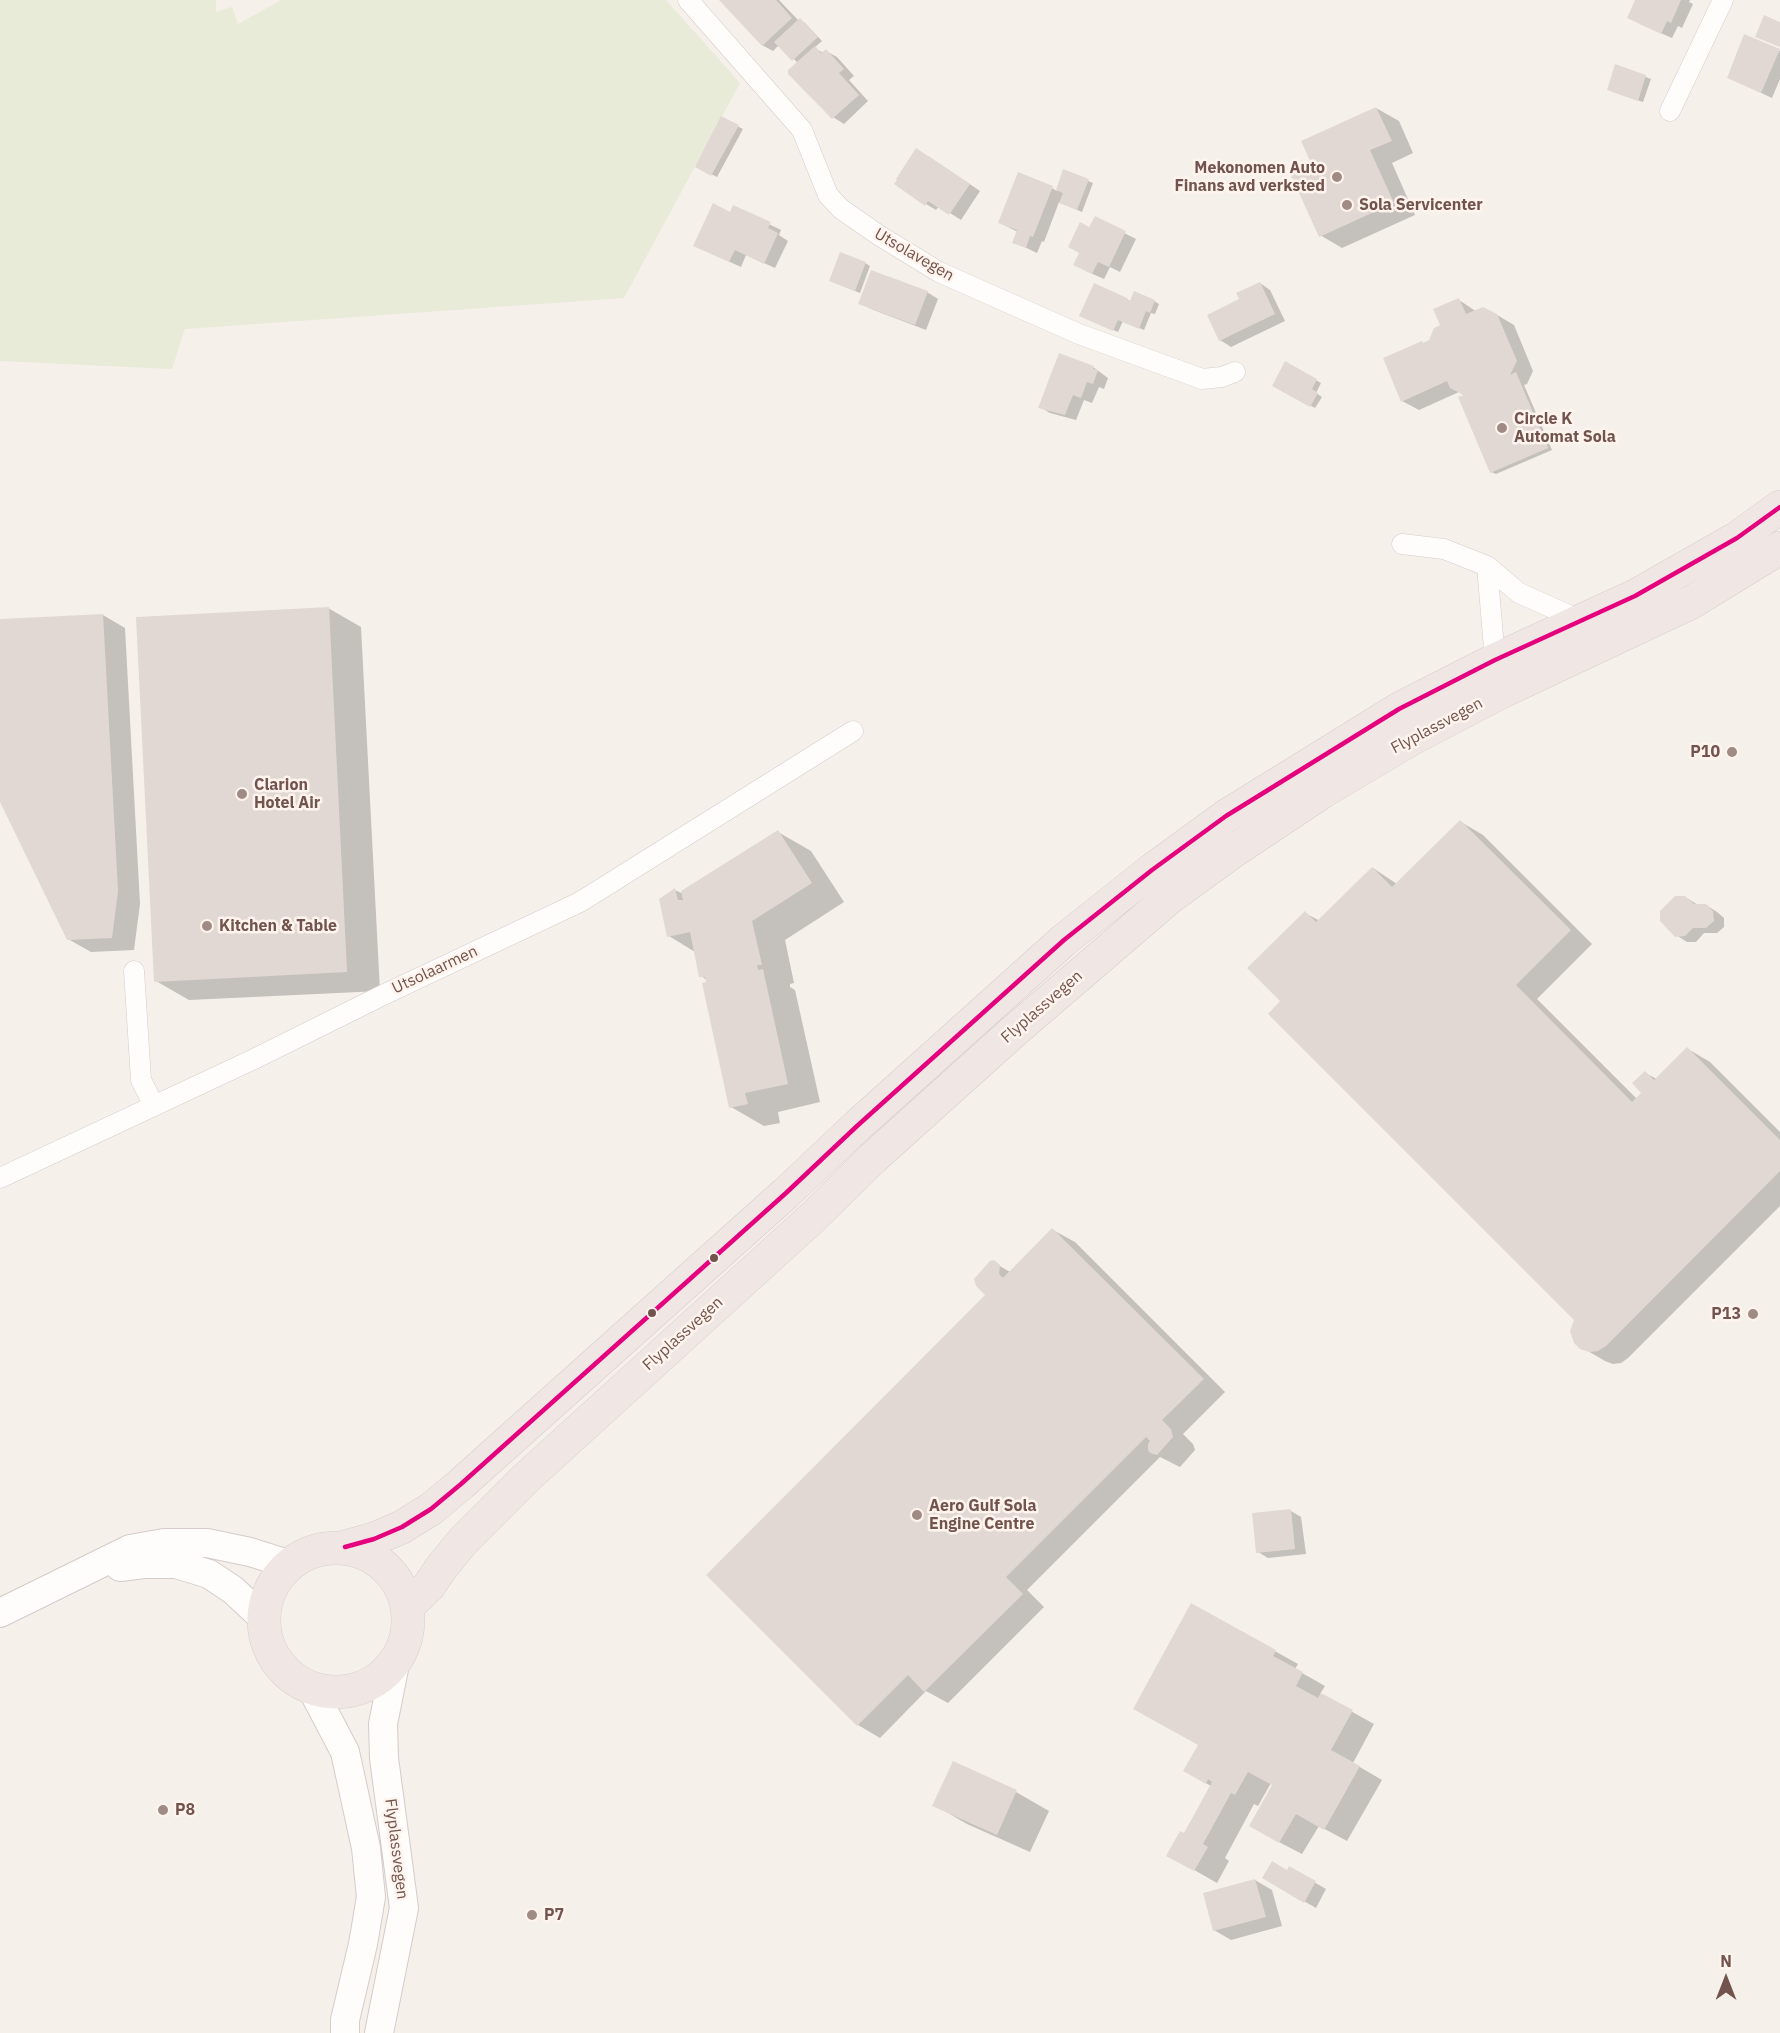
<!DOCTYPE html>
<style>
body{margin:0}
#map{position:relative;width:1780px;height:2033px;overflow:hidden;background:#f6f0eb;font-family:"IBM Plex Sans",sans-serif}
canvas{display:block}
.north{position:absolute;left:1696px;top:1949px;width:60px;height:60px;-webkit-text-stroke:4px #fef4ed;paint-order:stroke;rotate:0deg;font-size:16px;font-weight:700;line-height:24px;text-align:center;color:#72534d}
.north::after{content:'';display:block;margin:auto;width:21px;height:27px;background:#72534d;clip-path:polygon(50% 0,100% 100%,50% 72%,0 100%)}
</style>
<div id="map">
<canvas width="1780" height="2033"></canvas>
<div class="north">N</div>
</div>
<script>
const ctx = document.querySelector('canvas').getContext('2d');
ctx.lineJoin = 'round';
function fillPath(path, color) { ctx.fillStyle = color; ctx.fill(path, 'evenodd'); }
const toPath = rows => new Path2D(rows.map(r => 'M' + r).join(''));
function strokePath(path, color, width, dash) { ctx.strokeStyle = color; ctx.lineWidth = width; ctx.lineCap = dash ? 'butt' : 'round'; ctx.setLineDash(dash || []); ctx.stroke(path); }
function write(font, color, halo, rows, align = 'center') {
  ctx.font = font + ' "IBM Plex Sans",sans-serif'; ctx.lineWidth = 5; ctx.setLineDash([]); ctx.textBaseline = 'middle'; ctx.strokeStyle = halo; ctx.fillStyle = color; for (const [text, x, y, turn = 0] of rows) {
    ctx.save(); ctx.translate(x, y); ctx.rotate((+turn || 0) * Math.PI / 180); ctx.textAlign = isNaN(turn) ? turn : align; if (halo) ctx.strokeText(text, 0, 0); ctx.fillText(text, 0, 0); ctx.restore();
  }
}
const green = toPath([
 [0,0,216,0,216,12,232,7,238,24,281,0,666,0,740,83,624,298,185,329,172,369,0,361]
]);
const shadow = toPath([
 [721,0,779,0,799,21,800,20,805,23,822,41,814,48,824,53,826,51,837,57,854,76,849,80,868,101,844,124,833,117,798,63,779,45,773,51,762,45],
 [1637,0,1690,0,1689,2,1693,4,1682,28,1678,26,1672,38,1640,24],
 [1745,36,1780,51,1780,79,1772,98,1729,78],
 [1616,66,1651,79,1643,102,1613,92],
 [1376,108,1399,121,1413,153,1392,163,1415,215,1342,248,1320,235,1313,164],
 [721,118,743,129,717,177,697,167],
 [928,156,980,191,961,220,939,206,936,210,926,204],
 [1064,171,1093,183,1082,212,1059,202,1044,242,1042,241,1037,253,1014,242,1018,232,1000,223,1052,188,1057,191],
 [734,207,781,230,779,235,788,241,775,268,746,255,741,267,706,251],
 [1095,218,1136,239,1120,272,1110,267,1104,279,1086,271,1090,229],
 [865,263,870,266,860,293,835,283],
 [1260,283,1270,290,1285,321,1231,347,1220,340,1209,315,1241,300],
 [927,292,938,299,926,330,871,309,860,303],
 [1127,299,1131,302,1154,301,1159,304,1155,314,1151,313,1144,330,1123,321,1118,332,1086,318],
 [1459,300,1477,312,1497,315,1514,325,1533,371,1527,384,1524,385,1552,450,1496,474,1491,472,1465,396,1459,392,1419,410,1402,401,1424,344,1430,341],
 [1286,363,1321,383,1316,393,1322,397,1315,408,1274,386],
 [1093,367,1108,378,1104,389,1099,387,1092,403,1084,400,1076,420,1050,413,1040,407],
 [328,608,361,627,380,991,189,1000,156,981],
 [103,615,125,628,140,904,134,950,91,952,68,939,0,777,0,620],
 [1461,822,1483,835,1592,944,1537,999,1637,1099,1644,1093,1645,1073,1657,1079,1688,1049,1710,1062,1780,1132,1780,1206,1628,1358,1621,1363,1613,1364,1605,1361,1581,1347,1575,1320,1283,1001,1305,913,1320,921,1373,868,1397,884],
 [778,832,811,851,844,902,785,940,794,983,790,984,790,987,795,990,820,1102,778,1112,780,1123,764,1126,731,1107,707,980,701,976,695,952,669,936,675,890,681,893],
 [1685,897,1698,905,1706,905,1717,912,1724,918,1724,927,1717,933,1704,933,1696,942,1687,942,1676,935],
 [1053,1230,1075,1242,1225,1392,1183,1434,1193,1444,1195,1450,1180,1467,1160,1457,1027,1590,1044,1607,948,1703,926,1691,880,1738,858,1725,987,1295,993,1262,1010,1272],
 [1291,1511,1301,1517,1306,1554,1268,1558,1258,1552],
 [1192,1605,1298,1664,1295,1669,1325,1686,1320,1694,1374,1724,1353,1763,1382,1780,1347,1841,1319,1826,1302,1854,1273,1839,1274,1785,1271,1783,1258,1806,1254,1804,1225,1858,1229,1861,1217,1883,1168,1855,1184,1835,1211,1786,1185,1771,1199,1745],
 [1016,1792,1049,1811,1030,1852,967,1824,934,1805],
 [1290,1868,1326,1889,1316,1908,1264,1878,1288,1872],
 [1255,1880,1272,1890,1282,1926,1231,1940,1214,1930]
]);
const building = toPath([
 [719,0,776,0,792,18,762,46],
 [1635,0,1681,0,1671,23,1667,21,1661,34,1627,18],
 [1764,15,1780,22,1780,47,1755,37],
 [800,18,818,37,792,61,774,42],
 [1744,34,1780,49,1761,93,1727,78],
 [815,46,821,53,826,49,844,69,839,73,859,95,832,119,788,74,788,70],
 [1615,64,1646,75,1638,101,1607,90],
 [1376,107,1392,141,1370,150,1394,203,1319,237,1290,173,1311,163,1301,141],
 [721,116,739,125,711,176,695,167],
 [916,148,970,184,949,215,928,201,925,206,894,184,897,180,896,179],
 [1063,169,1089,179,1077,210,1059,203,1063,193,1056,190],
 [1018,172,1053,186,1033,237,1030,236,1026,248,1012,243,1017,230,998,223],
 [713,203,730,212,733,205,771,222,768,228,778,233,764,264,735,250,729,262,693,246],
 [1095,216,1126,231,1109,267,1098,262,1092,274,1073,265,1079,253,1068,247,1080,222,1089,227],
 [840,252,866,262,855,291,829,281],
 [871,270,928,291,915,325,858,304],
 [1260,282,1275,314,1219,341,1207,315,1239,299,1236,293],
 [1094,283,1127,298,1127,300,1130,301,1134,291,1155,300,1150,313,1146,311,1139,329,1118,320,1113,331,1079,316],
 [1459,298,1466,314,1483,307,1497,314,1517,361,1510,375,1516,372,1548,448,1490,473,1458,397,1464,395,1450,388,1447,381,1401,402,1383,358,1422,341,1423,343,1429,340,1434,328,1440,325,1433,309],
 [1059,353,1094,366,1093,369,1098,370,1093,384,1087,382,1081,398,1073,395,1065,415,1038,408],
 [1285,361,1317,379,1312,389,1318,393,1310,407,1272,386],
 [329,607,347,972,154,982,136,617],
 [103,614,118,891,112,938,67,940,0,802,0,619],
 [1460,820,1571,930,1516,985,1632,1102,1641,1093,1632,1083,1645,1071,1654,1080,1687,1047,1780,1140,1780,1171,1606,1346,1598,1351,1589,1352,1580,1349,1574,1343,1570,1331,1574,1320,1268,1014,1280,1001,1247,968,1305,911,1316,922,1372,867,1392,887],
 [778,830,812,883,752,921,762,965,757,965,758,970,763,969,788,1084,745,1093,748,1104,729,1108,702,983,706,982,705,977,699,977,690,932,667,937,659,899,675,888,678,900,683,900,681,891],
 [1675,896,1685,896,1694,904,1706,904,1713,911,1714,921,1706,928,1693,928,1685,936,1675,937,1660,921,1660,911],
 [1052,1228,1204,1379,1162,1420,1171,1429,1173,1437,1157,1455,1150,1453,1148,1450,1148,1444,1150,1441,1146,1437,1006,1577,1023,1594,924,1692,908,1675,857,1726,706,1575,985,1295,976,1286,974,1279,990,1261,994,1260,1000,1265,999,1274,1003,1278],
 [1291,1509,1295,1549,1256,1553,1252,1513],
 [1191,1603,1276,1650,1273,1656,1303,1672,1296,1686,1318,1698,1321,1693,1353,1710,1331,1750,1360,1766,1324,1830,1296,1814,1279,1843,1249,1826,1272,1785,1248,1772,1235,1795,1231,1793,1203,1844,1208,1847,1194,1871,1166,1856,1180,1831,1184,1833,1212,1782,1208,1779,1206,1784,1183,1771,1198,1745,1133,1709],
 [953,1761,1017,1790,997,1835,932,1806],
 [1272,1861,1287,1870,1289,1866,1316,1881,1304,1903,1262,1878],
 [1255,1879,1266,1917,1213,1931,1203,1893]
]);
const street = toPath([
 [688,0,802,130,828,195,841,209,880,236,939,272,1079,334,1202,379,1222,377,1235,372],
 [1670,111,1723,0],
 [1402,544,1444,549,1487,566],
 [1495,660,1487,566,1519,593,1582,621],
 [134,971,141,1080,154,1106],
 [0,1178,252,1060,383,995,580,902,853,731]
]);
const secondary = toPath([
 [120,1567,144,1564,176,1564,209,1574,233,1590,263,1618],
 [0,1613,130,1549,164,1543,207,1543,250,1552,288,1564],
 [312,1689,345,1752,366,1848,371,1897,363,1944,345,2020,345,2033],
 [379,2033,404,1908,384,1758,383,1724,395,1664]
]);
const highway = toPath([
 [345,1547,374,1539,402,1527,431,1509,461,1484,786,1193,857,1126,1064,940,1152,870,1226,816,1399,709,1495,660,1635,596,1737,538,1780,507],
 '264 1620a72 72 0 1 1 144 0a72 72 0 1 1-144 0Z',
 [408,1606,429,1586,441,1568,463,1541,526,1478,812,1218,873,1158,1013,1032,1169,898,1238,848,1322,792,1413,738,1503,691,1692,602,1780,548]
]);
const bus1 = toPath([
 [345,1547,374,1539,402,1527,431,1509,461,1484,786,1193,857,1126,1064,940,1152,870,1226,816,1399,709,1495,660,1635,596,1737,538,1780,507]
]);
const markers = [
 [1337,177,6,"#a08a84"],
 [1347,205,6,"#a08a84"],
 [1502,428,6,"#a08a84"],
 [1732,752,6,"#a08a84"],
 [242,794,6,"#a08a84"],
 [207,926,6,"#a08a84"],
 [714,1258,5,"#72534d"],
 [652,1313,5,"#72534d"],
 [1753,1314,6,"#a08a84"],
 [917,1515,6,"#a08a84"],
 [163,1810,6,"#a08a84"],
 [532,1915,6,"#a08a84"]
];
const poiNames = [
 ["Mekonomen Auto",1325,168,"right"],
 ["Finans avd verksted",1325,186,"right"],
 ["Sola Servicenter",1359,205],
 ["Circle K",1514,419],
 ["Automat Sola",1514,437],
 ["P10",1720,752,"right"],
 ["Clarion",254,785],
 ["Hotel Air",254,803],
 ["Kitchen & Table",219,926],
 ["P13",1741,1314,"right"],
 ["Aero Gulf Sola",929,1506],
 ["Engine Centre",929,1524],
 ["P8",175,1810],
 ["P7",544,1915]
];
const streetNames = [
 ["Utsolavegen",914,255,30],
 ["Flyplassvegen",1437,726,-28],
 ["Utsolaarmen",435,970,-25],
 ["Flyplassvegen",1042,1007,-41],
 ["Flyplassvegen",683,1334,-42],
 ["Flyplassvegen",396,1849,83]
];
fillPath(green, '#e7ebd7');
fillPath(shadow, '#0003');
fillPath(building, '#e2d8d3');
strokePath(street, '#d4ccc8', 21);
strokePath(secondary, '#d5cbc8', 30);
strokePath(highway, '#d7cdca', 34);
strokePath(street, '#fefdfc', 20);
strokePath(secondary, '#fefdfc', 28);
strokePath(highway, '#f0e7e5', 33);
strokePath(bus1, '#e5007d', 4.5);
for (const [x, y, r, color] of markers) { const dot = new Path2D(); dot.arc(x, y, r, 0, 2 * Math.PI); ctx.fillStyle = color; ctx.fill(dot); strokePath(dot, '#fef4ed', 2); }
write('bold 16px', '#72534d', '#fef4ed', poiNames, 'left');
write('16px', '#72534d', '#fef4ed', streetNames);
</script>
